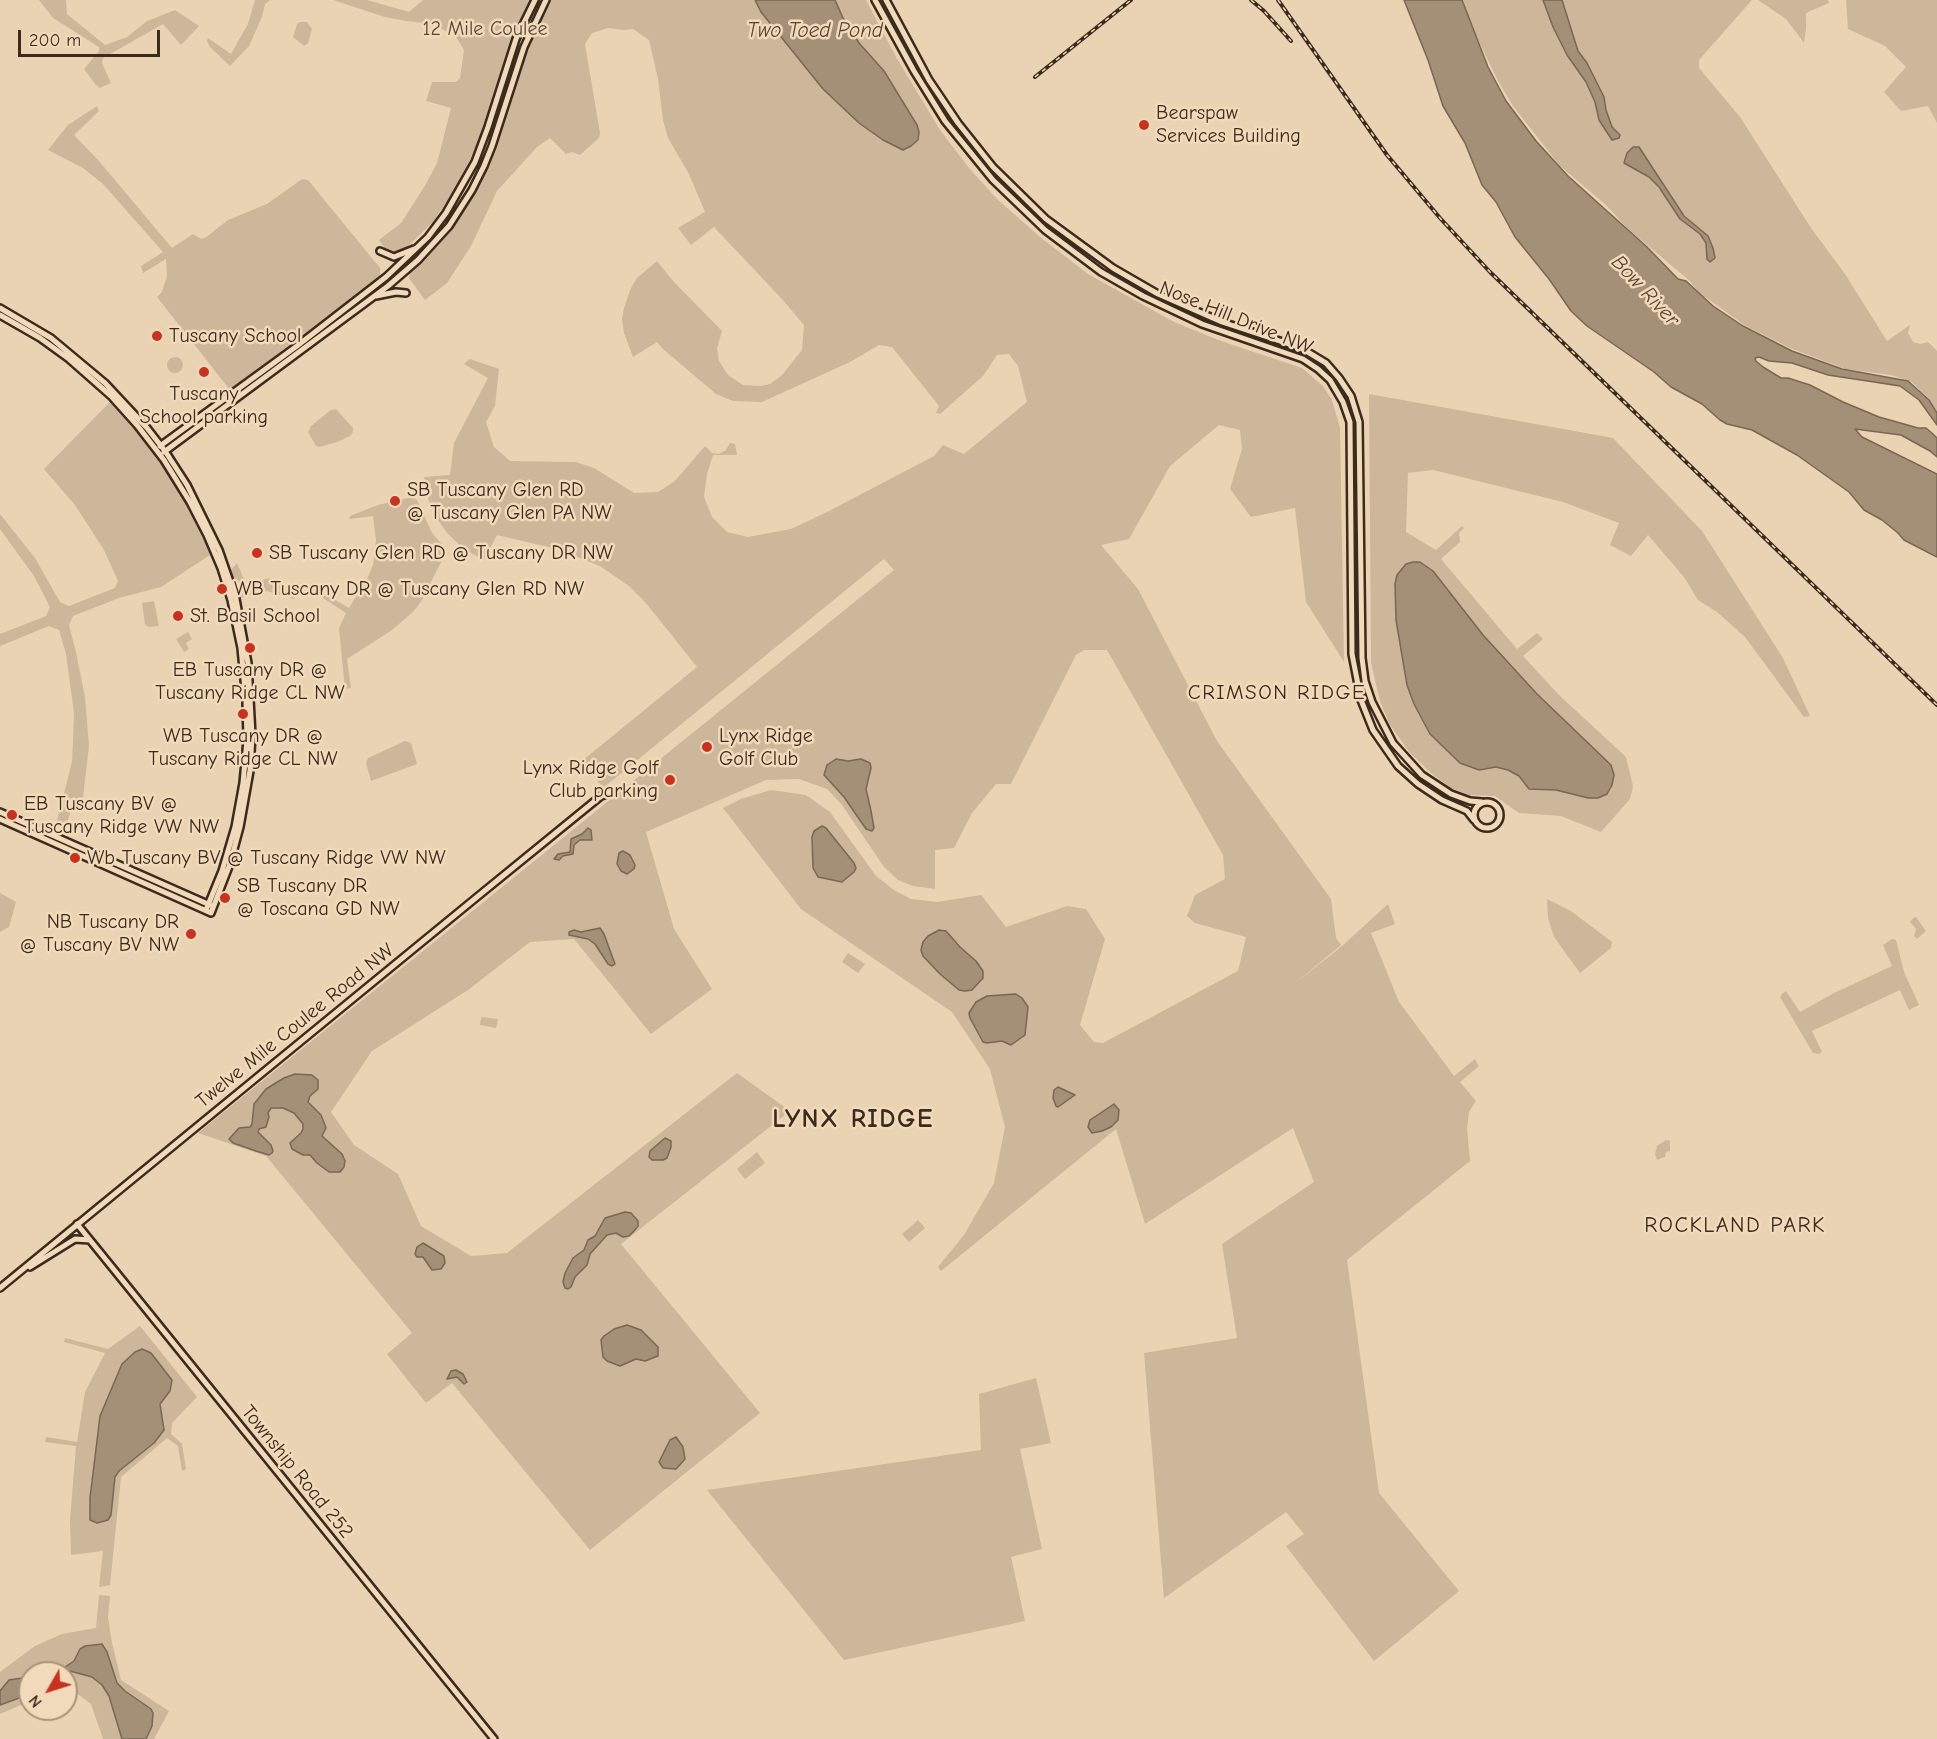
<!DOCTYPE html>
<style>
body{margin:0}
#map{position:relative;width:1937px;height:1739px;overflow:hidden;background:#e9d3b3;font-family:"Comic Neue",sans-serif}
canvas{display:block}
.north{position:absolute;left:18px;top:1661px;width:60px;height:60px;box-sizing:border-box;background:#f0dab9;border:2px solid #a8947b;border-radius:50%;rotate:231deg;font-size:16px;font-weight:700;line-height:24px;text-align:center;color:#3b2a1e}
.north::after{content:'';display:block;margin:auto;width:21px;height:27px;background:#c8321e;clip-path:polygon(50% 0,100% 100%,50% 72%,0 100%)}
.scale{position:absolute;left:18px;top:30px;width:142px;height:27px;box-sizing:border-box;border:3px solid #3b2a1e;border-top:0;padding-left:8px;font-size:18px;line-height:21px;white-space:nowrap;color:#3b2a1e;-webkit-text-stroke:4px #f0dab9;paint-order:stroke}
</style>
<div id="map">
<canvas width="1937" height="1739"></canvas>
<div class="north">N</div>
<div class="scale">200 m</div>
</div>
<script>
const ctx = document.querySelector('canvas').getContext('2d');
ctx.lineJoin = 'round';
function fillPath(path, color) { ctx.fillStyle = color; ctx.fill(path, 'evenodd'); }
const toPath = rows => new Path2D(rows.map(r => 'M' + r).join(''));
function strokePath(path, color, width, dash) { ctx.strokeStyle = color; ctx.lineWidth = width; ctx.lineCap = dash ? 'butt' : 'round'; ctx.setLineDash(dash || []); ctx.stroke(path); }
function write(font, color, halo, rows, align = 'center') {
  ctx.font = font + ' "Comic Neue",sans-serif'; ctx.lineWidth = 5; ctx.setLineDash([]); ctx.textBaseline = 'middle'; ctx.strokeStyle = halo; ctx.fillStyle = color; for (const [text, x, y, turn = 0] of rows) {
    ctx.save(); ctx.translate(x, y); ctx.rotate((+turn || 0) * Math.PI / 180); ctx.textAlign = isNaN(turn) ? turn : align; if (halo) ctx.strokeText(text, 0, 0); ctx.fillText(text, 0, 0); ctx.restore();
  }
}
const green = toPath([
 [39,0,66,0,67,14,105,45,127,37,147,21,175,10,199,26,181,45,163,24,103,58,102,63,111,83,100,88,96,85,84,69,99,51,99,47,53,18],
 [255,0,270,0,265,4,262,17,249,46,230,66,210,47,207,41,208,38,231,54,248,24],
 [333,0,367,0,409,12,423,0,530,0,516,29,480,137,459,184,432,223,409,245,398,252,387,251,379,240,401,223,426,184,437,163,451,108,426,101,432,82,456,82,460,78,464,50,456,37,434,24,406,21,385,17],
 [550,0,866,0,896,57,940,130,969,168,998,200,1040,237,1088,274,1174,322,1221,341,1302,368,1323,386,1332,400,1340,428,1344,662,1306,602,1295,508,1251,517,1230,489,1242,449,1240,430,1219,425,1170,466,1129,539,1101,545,1138,589,1217,741,1331,899,1336,938,1341,945,1292,986,1342,946,1388,904,1395,924,1371,933,1399,1002,1454,1076,1475,1059,1479,1066,1460,1082,1476,1101,1469,1112,1467,1128,1470,1161,1347,1260,1379,1493,1459,1591,1374,1661,1286,1546,1304,1534,1286,1512,1164,1598,1144,1353,1237,1338,1222,1244,1314,1182,1293,1128,1145,1224,1116,1129,941,1271,938,1267,964,1235,994,1183,1005,1127,990,1069,952,1012,801,909,723,808,741,799,771,790,806,795,830,812,876,876,894,890,911,899,937,902,981,895,1006,927,1067,906,1086,909,1105,939,1080,1025,1094,1042,1103,1043,1238,971,1246,937,1195,923,1187,916,1195,895,1225,879,1223,855,1107,650,1084,650,1076,655,1011,784,996,784,972,813,954,848,935,850,935,889,913,886,898,880,884,867,842,805,827,789,799,779,766,780,646,832,674,929,712,989,651,1034,574,939,530,942,468,990,372,1051,331,1112,354,1145,398,1174,421,1226,471,1256,507,1253,737,1073,790,1111,621,1244,760,1413,590,1550,452,1383,426,1403,387,1354,412,1333,266,1156,198,1133,894,570,884,559,603,788,582,761,697,667,646,603,629,586,600,566,557,549,497,535,484,560,464,549,447,533,436,517,428,499,424,477,450,475,454,443,488,378,464,364,467,361,470,359,499,369,495,406,486,422,494,447,510,461,576,462,594,468,634,493,658,492,675,481,705,446,712,453,719,454,726,450,730,443,735,444,737,455,713,455,707,474,704,497,712,517,727,532,748,537,791,529,827,512,934,456,943,445,964,454,1027,402,1018,366,1009,354,997,355,983,376,940,414,936,413,939,406,892,347,879,345,850,362,762,402,733,401,716,394,663,349,657,342,633,357,624,333,622,319,624,308,631,288,637,278,657,261,674,282,722,331,717,348,719,361,728,375,743,385,761,386,770,384,782,375,802,350,804,325,782,299,714,227,691,245,678,228,705,212,689,174,668,138,663,120,658,79,649,40,633,29,624,30,608,28,592,33,585,44,600,133,599,138,580,155,572,152,566,154,550,138,537,147,497,191,471,246,447,283,425,300,409,278,410,272,444,237,470,199,496,145,522,64,535,31],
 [1459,0,1752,0,1699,60,1699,68,1740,117,1811,228,1845,274,1887,341,1910,325,1908,333,1913,342,1920,344,1928,342,1937,351,1937,411,1929,399,1912,382,1891,375,1846,369,1790,348,1746,326,1698,292,1690,281,1628,229,1606,205,1560,166,1513,106,1498,81],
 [1758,0,1828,0,1829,3,1806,13,1806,29,1804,43,1786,19],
 [1846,0,1937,0,1937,123,1928,106,1901,111,1884,92,1906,67,1885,46,1848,29],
 [300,22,307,22,312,29,308,43,304,46,293,37,297,24],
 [97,106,99,111,74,135,99,161,172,248,193,234,201,239,205,238,228,220,267,204,302,179,308,180,380,268,380,276,230,390,157,297,162,292,167,276,166,259,143,273,141,266,163,252,103,184,83,168,48,150,68,125],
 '167 365a8 8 0 1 1 16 0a8 8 0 1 1-16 0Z',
 [1369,394,1613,438,1702,531,1783,658,1810,716,1804,717,1745,637,1717,612,1698,600,1684,577,1648,535,1631,556,1610,545,1619,523,1563,502,1433,470,1408,473,1406,532,1436,550,1462,526,1464,528,1459,533,1460,542,1441,559,1517,649,1537,633,1543,639,1523,656,1558,694,1626,757,1633,786,1630,799,1601,832,1561,816,1519,813,1495,796,1469,795,1451,788,1431,773,1409,752,1389,723,1380,701,1371,663],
 [111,401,140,433,165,467,197,523,210,555,161,587,119,598,73,616,69,625,76,652,85,697,89,746,83,797,71,811,65,828,56,824,72,762,73,742,74,713,66,654,59,630,49,626,0,646,0,634,46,616,50,607,34,576,0,529,0,514,35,558,60,602,69,606,115,588,118,581,104,550,75,505,44,469],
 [336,409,353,428,353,432,350,436,337,442,319,447,316,446,308,432,311,426,331,410],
 [412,497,417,500,432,533,447,550,422,600,414,611,392,630,347,659,351,688,345,689,339,628,346,613,323,598,325,594,349,608,368,577,373,565,376,540,373,516,349,519,350,516,378,505],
 [237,563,247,586,269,578,296,596,294,599,267,591,239,598,231,570],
 [154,601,159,626,148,627,145,624,142,603],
 [188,632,192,639,186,643,189,649,184,652,176,639],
 [405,741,411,743,417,764,371,781,366,763,368,758],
 [0,893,16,902,9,927,0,932],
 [1547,899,1571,911,1612,942,1611,948,1580,973,1554,937,1548,918],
 [1916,917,1926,931,1917,939,1914,936,1916,929,1910,922,1913,918],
 [1892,939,1896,940,1904,972,1919,1005,1909,1010,1900,990,1812,1031,1822,1052,1819,1054,1813,1053,1780,997,1783,993,1786,991,1800,1012,1834,993,1892,966,1883,945],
 [848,953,865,964,858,973,842,962],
 [481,1017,498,1019,496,1028,480,1025],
 [1666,1140,1670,1141,1670,1151,1666,1152,1665,1157,1657,1160,1655,1154,1657,1146],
 [757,1152,765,1163,745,1179,737,1169],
 [918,1220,925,1228,909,1242,902,1234],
 [140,1326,197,1397,172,1423,171,1434,182,1444,186,1469,182,1471,178,1446,167,1438,121,1477,110,1585,99,1587,103,1551,71,1555,70,1520,76,1446,45,1442,46,1437,77,1442,85,1392,105,1353,64,1342,65,1338,108,1349],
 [1036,1378,1051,1443,1020,1449,1042,1549,1011,1557,1025,1621,844,1660,707,1490,981,1450,979,1394],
 [99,1595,110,1596,108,1617,112,1643,121,1680,169,1711,154,1739,103,1739,91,1704,71,1689,66,1690,66,1673,30,1673,30,1701,0,1714,0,1672,35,1646,62,1634,96,1628]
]);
const water = toPath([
 [755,0,835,0,843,18,859,43,884,71,917,125,919,132,918,140,911,146,903,150,883,140,859,123,823,89,761,12,755,0],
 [1404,0,1462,0,1488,67,1506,101,1536,141,1568,176,1647,247,1678,279,1686,281,1713,306,1743,326,1792,351,1842,369,1908,381,1929,400,1937,413,1937,425,1919,400,1900,386,1828,375,1792,363,1769,361,1759,357,1755,358,1756,361,1763,367,1781,378,1788,378,1810,385,1843,402,1879,417,1918,428,1926,428,1933,434,1937,438,1937,457,1930,451,1901,435,1855,429,1862,437,1937,474,1937,557,1904,540,1898,533,1882,520,1864,510,1849,492,1797,455,1752,430,1727,424,1720,420,1702,404,1671,387,1654,372,1587,326,1571,311,1549,279,1515,237,1496,202,1482,185,1465,143,1443,106,1428,60,1404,0],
 [1543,0,1562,0,1578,51,1587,63,1604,97,1606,110,1612,127,1620,135,1619,138,1612,140,1599,120,1595,102,1586,82,1567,55,1553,27,1543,0],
 [1633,147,1639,147,1684,216,1708,236,1713,248,1715,258,1710,262,1707,259,1706,243,1700,234,1680,219,1659,187,1649,177,1624,163,1627,153,1633,147],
 [1413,562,1420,562,1433,571,1483,635,1537,694,1611,765,1614,775,1612,785,1607,794,1598,798,1588,798,1556,790,1529,789,1519,776,1508,770,1496,767,1479,770,1460,763,1430,734,1414,704,1407,685,1396,620,1395,584,1397,575,1406,564,1413,562],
 [836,759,848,761,861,759,870,763,871,768,866,789,871,811,874,828,872,831,866,829,844,797,824,775,827,765,836,759],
 [822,826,826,828,854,863,856,868,854,872,842,882,818,877,813,868,812,837,814,831,822,826],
 [588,828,591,830,592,840,580,840,574,845,573,854,563,856,559,860,554,859,558,854,570,852,571,839,582,834,588,828],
 [623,851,630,855,635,865,634,869,627,874,621,871,617,864,619,853,623,851],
 [600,928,604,934,615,964,612,966,608,964,595,944,588,939,569,935,569,932,574,930,581,932,600,928],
 [939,930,946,931,960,947,976,961,983,971,983,978,972,990,965,991,959,990,940,974,923,956,921,950,923,942,928,936,939,930],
 [1016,994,1022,998,1028,1007,1025,1035,1011,1045,1002,1041,987,1043,983,1042,970,1018,969,1013,976,1002,987,996,1016,994],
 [295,1074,312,1075,318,1080,318,1089,310,1096,308,1102,321,1115,325,1125,326,1128,322,1136,342,1154,345,1161,344,1167,340,1172,329,1172,317,1163,310,1155,303,1155,292,1149,290,1143,301,1133,303,1129,303,1124,294,1113,283,1108,271,1108,268,1113,269,1117,266,1127,259,1129,258,1132,271,1145,273,1151,272,1153,269,1155,256,1151,233,1143,229,1139,239,1128,250,1127,252,1124,254,1104,266,1089,284,1078,295,1074],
 [1058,1087,1075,1095,1058,1107,1056,1106,1053,1098,1054,1090,1058,1087],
 [1114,1104,1119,1110,1118,1120,1111,1127,1102,1131,1092,1133,1088,1127,1090,1120,1114,1104],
 [665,1138,671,1141,671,1147,667,1158,663,1160,652,1160,649,1157,650,1151,665,1138],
 [625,1212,631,1213,638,1221,638,1226,634,1231,629,1236,623,1237,616,1233,607,1235,590,1254,587,1265,575,1277,571,1287,568,1289,565,1288,563,1282,565,1273,573,1258,584,1250,588,1240,595,1236,605,1218,625,1212],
 [423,1243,444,1256,445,1263,441,1269,432,1270,423,1257,417,1257,415,1254,417,1247,423,1243],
 [627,1325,641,1330,658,1347,658,1356,645,1361,636,1359,620,1366,607,1361,603,1357,601,1340,604,1336,614,1329,627,1325],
 [142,1349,151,1353,172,1380,170,1391,160,1404,164,1430,154,1443,119,1471,115,1477,111,1515,108,1520,97,1523,90,1520,90,1498,100,1416,122,1364,135,1352,142,1349],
 [456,1370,463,1374,467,1382,464,1384,457,1377,447,1379,451,1371,456,1370],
 [676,1437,683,1447,685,1459,676,1469,663,1468,659,1462,670,1440,676,1437],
 [102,1644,107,1652,117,1683,125,1691,151,1709,153,1713,152,1726,146,1739,122,1739,109,1696,102,1685,92,1677,70,1671,56,1673,74,1661,80,1649,85,1646,102,1644],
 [32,1672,38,1673,30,1673,30,1694,0,1705,0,1691,9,1680,22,1678,32,1672]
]);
const tertiary = toPath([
 [875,0,914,71,945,121,993,180,1045,230,1101,272,1143,296,1202,324,1303,359,1318,369,1330,380,1343,402,1350,422,1352,654,1361,700,1373,730,1398,766,1418,784,1442,800,1467,811,1474,820],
 [886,0,929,80,958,123,993,167,1046,219,1113,268,1158,294,1222,322,1301,348,1326,363,1339,378,1351,396,1359,422,1362,658,1365,681,1372,702,1393,743,1422,775,1451,794,1470,801,1482,802],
 [380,251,394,257,414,249],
 [376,296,396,292,406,293],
 [0,308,51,338,105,383,147,428,165,451,187,485,219,550,236,599,248,663,252,735,250,771,240,827,230,864,211,913,0,819],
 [0,315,40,338,69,359,111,396,137,425,164,460,190,502,207,535,221,568,231,600,241,648,246,701,247,740,243,783,235,827,222,871,206,910],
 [160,446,297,346,386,277,428,237,446,213,475,162,488,127,516,39,535,0],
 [164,452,388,286,418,260,449,226,472,190,484,166,492,146,524,47,546,0],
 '1474 815a13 13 0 1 1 26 0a13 13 0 1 1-26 0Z',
 [0,812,210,905],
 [77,1224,494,1739],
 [30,1267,75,1239,90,1240],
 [0,1288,477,897,601,796,613,792]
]);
const rail = toPath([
 [1251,0,1264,11,1291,41],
 [1278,0,1387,155,1440,218,1490,272,1937,705],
 [1035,77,1131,0]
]);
const markers = [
 [1144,125,6,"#c8321e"],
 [157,336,6,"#c8321e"],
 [204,372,6,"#c8321e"],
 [395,501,6,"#c8321e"],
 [257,553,6,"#c8321e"],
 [222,589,6,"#c8321e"],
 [178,616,6,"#c8321e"],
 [250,648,6,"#c8321e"],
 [243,714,6,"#c8321e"],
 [707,747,6,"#c8321e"],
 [670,780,6,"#c8321e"],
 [12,815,6,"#c8321e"],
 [75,858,6,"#c8321e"],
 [225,898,6,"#c8321e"],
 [191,934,6,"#c8321e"]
];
const parkNames = [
 ["12 Mile Coulee",485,29]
];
const poiNames = [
 ["Bearspaw",1156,113],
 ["Services Building",1156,136],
 ["Tuscany School",169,336],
 ["Tuscany",204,394,"center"],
 ["School parking",204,417,"center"],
 ["SB Tuscany Glen RD",407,490],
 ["@ Tuscany Glen PA NW",407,513],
 ["SB Tuscany Glen RD @ Tuscany DR NW",269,553],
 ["WB Tuscany DR @ Tuscany Glen RD NW",234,589],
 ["St. Basil School",190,616],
 ["EB Tuscany DR @",250,670,"center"],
 ["Tuscany Ridge CL NW",250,693,"center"],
 ["WB Tuscany DR @",243,736,"center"],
 ["Tuscany Ridge CL NW",243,759,"center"],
 ["Lynx Ridge",719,736],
 ["Golf Club",719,759],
 ["Lynx Ridge Golf",658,768,"right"],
 ["Club parking",658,791,"right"],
 ["EB Tuscany BV @",24,804],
 ["Tuscany Ridge VW NW",24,827],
 ["Wb Tuscany BV @ Tuscany Ridge VW NW",87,858],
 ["SB Tuscany DR",237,886],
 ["@ Toscana GD NW",237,909],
 ["NB Tuscany DR",179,922,"right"],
 ["@ Tuscany BV NW",179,945,"right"]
];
const streetNames = [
 ["Nose Hill Drive NW",1236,318,22],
 ["Twelve Mile Coulee Road NW",295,1026,-39],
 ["Township Road 252",297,1472,51]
];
const waterNames = [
 ["Two Toed Pond",815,31],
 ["Bow River",1645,291,47]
];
const neighbourhoodNames = [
 ["CRIMSON RIDGE",1277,693]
];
const quarterNames = [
 ["ROCKLAND PARK",1735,1226]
];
const districtNames = [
 ["LYNX RIDGE",853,1120]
];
fillPath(green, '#ccb79a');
fillPath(water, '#a49077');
strokePath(water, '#7a6753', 1.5);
strokePath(tertiary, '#3b2a1e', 10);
strokePath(tertiary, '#f0dab9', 5);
strokePath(rail, '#3b2a1e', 4);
strokePath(rail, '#f0dab9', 1.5, [4.5]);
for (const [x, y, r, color] of markers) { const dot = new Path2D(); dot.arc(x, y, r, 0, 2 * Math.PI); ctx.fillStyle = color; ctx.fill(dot); strokePath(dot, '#f0dab9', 2); }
write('20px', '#584637', '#f0dab9', parkNames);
write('20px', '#3b2a1e', '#f0dab9', poiNames, 'left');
write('20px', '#3b2a1e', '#f0dab9', streetNames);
write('italic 21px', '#554434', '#f0dab9', waterNames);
ctx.letterSpacing = '1.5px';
write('21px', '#3b2a1e', '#f0dab9', neighbourhoodNames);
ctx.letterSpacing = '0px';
ctx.letterSpacing = '1.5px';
write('22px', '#3b2a1e', '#f0dab9', quarterNames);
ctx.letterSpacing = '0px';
ctx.letterSpacing = '1.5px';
write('bold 26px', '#3b2a1e', '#f0dab9', districtNames);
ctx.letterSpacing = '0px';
</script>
